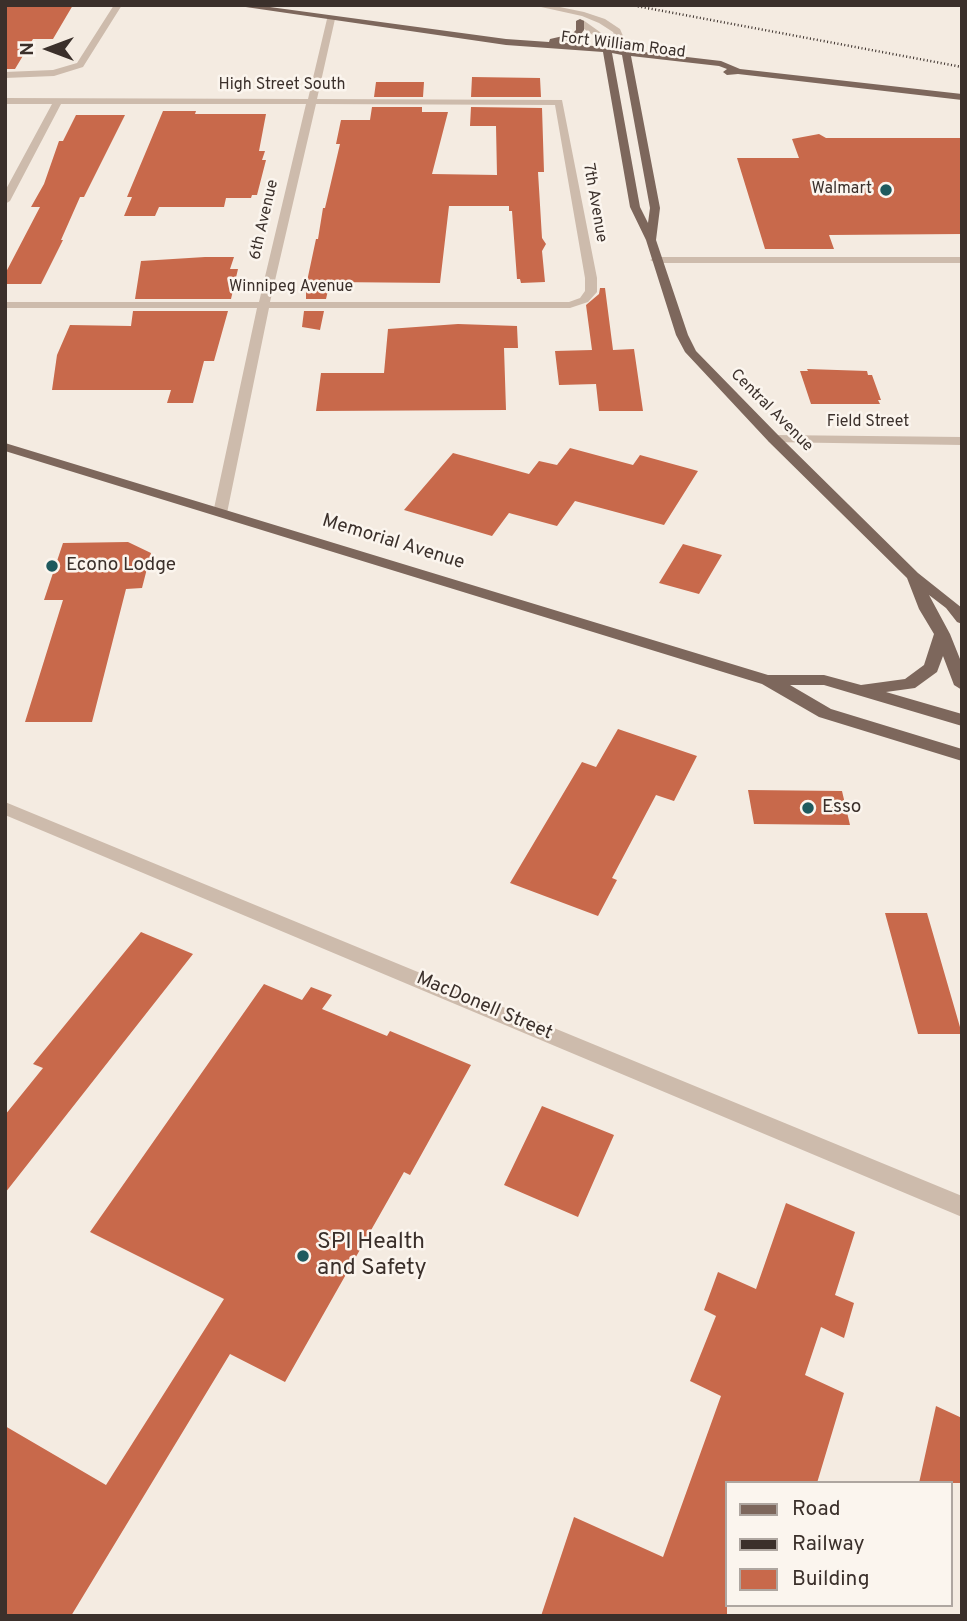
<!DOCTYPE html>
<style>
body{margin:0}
#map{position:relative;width:967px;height:1621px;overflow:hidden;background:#f4ebe1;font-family:Overpass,sans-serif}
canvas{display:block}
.frame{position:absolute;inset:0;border:7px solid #3b302b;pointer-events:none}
.legend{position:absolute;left:725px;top:1481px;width:228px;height:126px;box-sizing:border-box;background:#fbf5ee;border:2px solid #aea6a0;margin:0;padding:9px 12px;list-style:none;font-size:21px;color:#3b302b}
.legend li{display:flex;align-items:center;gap:14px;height:35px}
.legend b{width:35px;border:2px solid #aea6a0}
.north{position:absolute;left:14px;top:14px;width:70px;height:70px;-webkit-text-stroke:5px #fbf5ee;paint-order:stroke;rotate:270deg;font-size:19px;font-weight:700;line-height:28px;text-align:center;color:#3b302b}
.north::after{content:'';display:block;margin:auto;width:24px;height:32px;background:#3b302b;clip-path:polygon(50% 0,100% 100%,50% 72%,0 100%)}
</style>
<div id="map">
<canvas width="967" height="1621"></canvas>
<div class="frame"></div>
<ul class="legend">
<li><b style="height:9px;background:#7d675c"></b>Road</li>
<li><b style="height:9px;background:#3b302b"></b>Railway</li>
<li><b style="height:19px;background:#c8694b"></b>Building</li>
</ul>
<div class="north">N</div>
</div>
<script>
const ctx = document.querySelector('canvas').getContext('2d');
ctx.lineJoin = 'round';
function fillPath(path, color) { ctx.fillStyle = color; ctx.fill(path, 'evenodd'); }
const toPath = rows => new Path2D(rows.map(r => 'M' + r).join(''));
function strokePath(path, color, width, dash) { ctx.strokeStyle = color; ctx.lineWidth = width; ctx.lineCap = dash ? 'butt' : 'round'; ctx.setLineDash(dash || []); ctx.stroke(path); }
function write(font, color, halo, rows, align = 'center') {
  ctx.font = font + ' Overpass,sans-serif'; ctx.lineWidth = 5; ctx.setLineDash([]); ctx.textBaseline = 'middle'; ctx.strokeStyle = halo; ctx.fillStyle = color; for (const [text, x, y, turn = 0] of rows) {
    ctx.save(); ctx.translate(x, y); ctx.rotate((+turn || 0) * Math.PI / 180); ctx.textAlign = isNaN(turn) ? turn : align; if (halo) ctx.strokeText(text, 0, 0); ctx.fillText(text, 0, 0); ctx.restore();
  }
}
const building = toPath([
 [5,5,73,5,53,39,33,39,15,69,5,69],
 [472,77,540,78,541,97,471,97],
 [376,82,424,82,423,97,374,97],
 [372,107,422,107,422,112,448,112,432,174,497,175,496,126,470,126,471,107,542,108,544,172,538,172,542,238,546,244,542,251,545,282,521,283,520,279,517,279,512,211,509,211,509,206,449,206,440,283,330,282,326,299,306,299,306,286,316,239,318,239,323,208,325,208,340,144,336,144,341,120,370,120],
 [163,111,196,111,195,114,266,114,259,151,265,151,262,160,266,160,257,195,252,195,251,198,226,198,224,207,159,207,155,216,124,216,132,197,127,197],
 [76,115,125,115,84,197,80,197,61,240,63,240,41,284,5,284,5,274,40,207,31,207,44,184,59,141,63,141],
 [819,134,826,138,962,138,962,234,829,235,834,249,765,249,737,158,799,158,792,139],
 [205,257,234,257,230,269,238,269,231,299,135,299,141,261],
 [600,288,605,288,613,350,634,349,643,411,599,411,596,384,559,385,555,351,592,350,586,305,599,294],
 [133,311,228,311,214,361,204,361,193,403,167,403,171,390,52,390,57,355,70,325,131,326],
 [304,311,324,311,320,330,302,327],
 [458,324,517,326,518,348,504,348,506,410,316,411,321,373,384,373,388,329],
 [807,369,867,371,868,375,872,375,881,400,878,400,880,404,811,404,800,371,808,371],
 [570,448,633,465,640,455,698,471,664,525,575,501,557,526,509,513,492,536,404,510,453,453,529,474,539,461,557,465],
 [128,542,151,553,142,588,126,589,92,722,25,722,63,600,44,600,63,543],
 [683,544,722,555,699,594,659,583],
 [618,729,697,756,674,801,656,795,612,878,617,880,598,916,510,883,582,762,596,767],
 [748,790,842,791,850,825,754,824],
 [885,913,927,913,962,1034,918,1034],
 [141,932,193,954,5,1193,5,1115,43,1068,33,1064],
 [264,984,302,1000,311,987,332,995,322,1009,387,1036,390,1031,471,1065,410,1175,404,1172,285,1382,230,1354,71,1616,5,1616,5,1426,106,1485,224,1299,90,1232],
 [542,1106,614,1135,578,1217,504,1185],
 [786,1203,855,1232,835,1295,854,1303,844,1338,821,1327,805,1375,844,1393,817,1483,727,1483,727,1616,541,1616,574,1517,663,1557,721,1396,690,1381,716,1316,704,1310,718,1272,756,1289],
 [936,1406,962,1418,962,1483,919,1483]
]);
const minor = toPath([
 [114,5,122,5,83,67,54,76,5,78,5,72,53,70,77,63,114,5],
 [532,5,550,5,584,12,605,19,620,29,630,52,623,54,613,32,599,23,582,16,532,5],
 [331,17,335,19,317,99,562,100,597,278,597,292,588,302,570,308,269,308,227,513,220,517,213,513,257,308,5,308,5,302,259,302,306,104,61,104,10,201,5,204,5,191,52,104,5,104,5,98,308,99,327,19,331,17],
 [316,104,555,105,585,278,585,291,580,298,569,302,270,302,316,104],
 [577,20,583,20,607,37,610,52,604,52,600,40,577,24,577,20],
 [962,257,962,263,656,263,650,260,656,257,962,257],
 [774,435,962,437,962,445,769,442,767,439,774,435],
 [5,802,962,1196,962,1217,5,815,5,802]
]);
const major = toPath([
 [232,5,255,5,506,39,549,42,550,39,572,34,576,30,576,21,580,19,584,21,584,30,578,38,559,42,721,61,740,69,962,94,962,100,738,74,727,75,723,72,727,69,719,66,631,56,660,208,656,240,688,335,696,351,779,436,918,573,962,608,962,624,957,622,946,608,929,595,950,634,962,664,962,690,954,685,943,656,937,672,915,688,886,692,962,714,962,726,824,685,790,685,831,709,962,749,962,761,819,717,762,684,5,451,5,443,768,675,824,675,861,685,905,679,924,665,934,634,919,609,907,578,769,442,685,352,676,335,646,240,630,207,603,52,506,45,232,5],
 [612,53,622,55,650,208,648,223,640,207,612,53]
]);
const rail = toPath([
 [631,5,962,67]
]);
const markers = [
 [886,190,7,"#1f5a5e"],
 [52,566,7,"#1f5a5e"],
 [808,808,7,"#1f5a5e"],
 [303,1256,7,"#1f5a5e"]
];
const farStreetnames = [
 ["Fort William Road",623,46,7],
 ["High Street South",282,86],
 ["7th Avenue",594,203,80],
 ["6th Avenue",265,220,-77],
 ["Winnipeg Avenue",291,288],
 ["Central Avenue",771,411,45],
 ["Field Street",868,423]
];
const farPoinames = [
 ["Walmart",872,190]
];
const streetNames = [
 ["Memorial Avenue",393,543,17],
 ["MacDonell Street",484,1007,23]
];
const poiNames = [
 ["Econo Lodge",66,566],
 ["Esso",822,808]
];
const nearPoinames = [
 ["SPI Health",317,1243],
 ["and Safety",317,1269]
];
fillPath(building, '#c8694b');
fillPath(minor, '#cdbbac');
fillPath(major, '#7d675c');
strokePath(rail, '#3b302b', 2.5, [1, 2.5]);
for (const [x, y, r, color] of markers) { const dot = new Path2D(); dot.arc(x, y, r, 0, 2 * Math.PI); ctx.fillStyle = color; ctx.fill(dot); strokePath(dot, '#fbf5ee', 2.5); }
write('16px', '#3b302b', '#fbf5ee', farStreetnames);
write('16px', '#3b302b', '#fbf5ee', farPoinames, 'right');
write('19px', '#3b302b', '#fbf5ee', streetNames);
write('19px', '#3b302b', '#fbf5ee', poiNames, 'left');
write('23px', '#3b302b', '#fbf5ee', nearPoinames, 'left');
</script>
